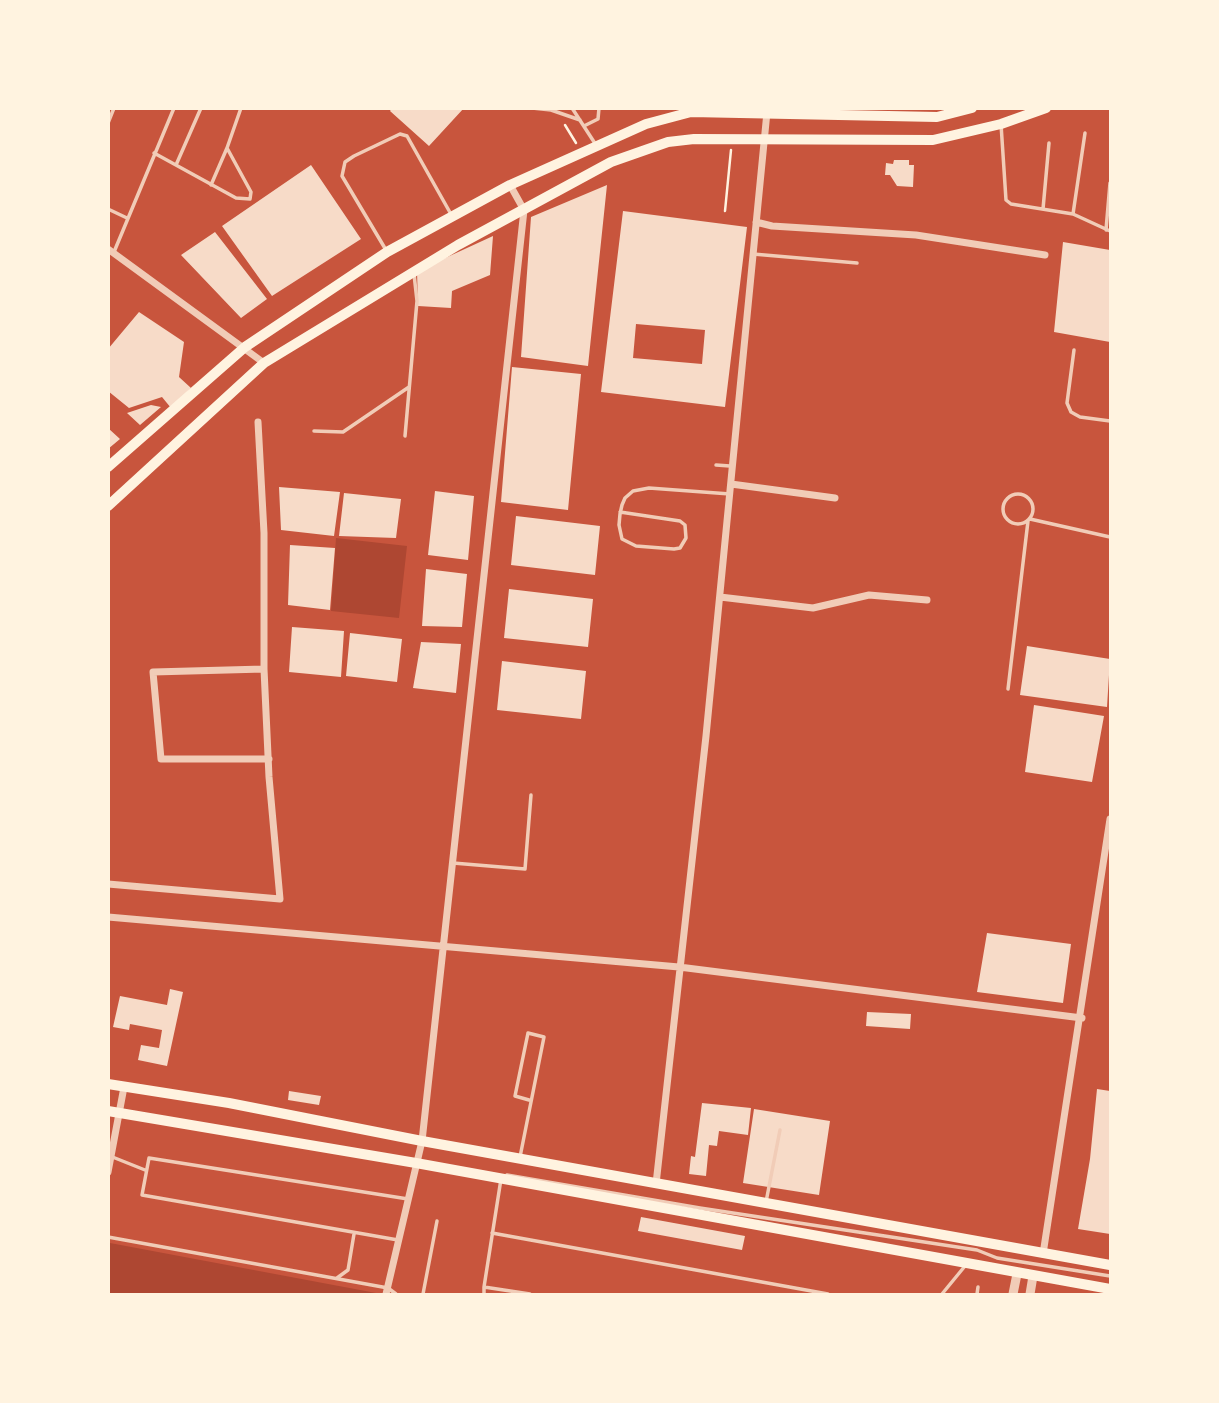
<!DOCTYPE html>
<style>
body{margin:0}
#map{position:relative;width:1219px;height:1403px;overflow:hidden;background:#c8553d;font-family:Overpass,sans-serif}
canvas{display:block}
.frame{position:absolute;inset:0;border:110px solid #fff3e0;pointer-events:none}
</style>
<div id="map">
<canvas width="1219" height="1403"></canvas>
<div class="frame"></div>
</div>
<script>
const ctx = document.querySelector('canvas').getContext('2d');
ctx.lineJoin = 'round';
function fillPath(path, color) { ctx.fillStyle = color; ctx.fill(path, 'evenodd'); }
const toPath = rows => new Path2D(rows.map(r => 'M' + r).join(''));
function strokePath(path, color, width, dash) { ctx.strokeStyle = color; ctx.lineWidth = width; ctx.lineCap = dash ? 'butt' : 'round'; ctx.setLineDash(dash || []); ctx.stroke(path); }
const green = toPath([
 [336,538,407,546,399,618,331,611],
 [110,1243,376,1293,109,1294]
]);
const building = toPath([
 [392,108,464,108,429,146,390,111],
 [894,160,909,160,909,165,914,165,913,187,897,186,890,175,885,175,886,163,893,164],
 [311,165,361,239,272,296,222,226],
 [607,185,588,366,521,357,531,217],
 [623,211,747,227,725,407,601,392],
 [636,324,705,330,702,364,633,358],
 [215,232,267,299,241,318,181,255],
 [493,236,490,275,452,291,451,308,418,306,417,271],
 [1063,242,1110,250,1110,342,1054,332],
 [139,312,184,342,179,377,191,388,171,408,162,397,129,408,108,391,108,349],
 [512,367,581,374,568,510,501,502],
 [151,405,161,407,140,425,127,413],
 [108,428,120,439,108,449],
 [279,487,340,492,334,536,281,530],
 [435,491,474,496,468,560,428,555],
 [344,493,401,499,396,538,339,536],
 [516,516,600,526,595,575,511,565],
 [290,545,335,548,330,610,288,605],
 [426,569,467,574,462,627,422,626],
 [509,589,593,599,588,647,504,638],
 [292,627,344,631,341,677,289,672],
 [350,633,402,639,397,682,346,676],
 [421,642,461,644,456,693,413,688],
 [1027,646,1110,659,1107,707,1020,695],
 [502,661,586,671,581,719,497,710],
 [1034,705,1104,716,1092,782,1025,772],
 [987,933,1071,944,1063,1003,977,992],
 [170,989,183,992,167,1066,138,1060,141,1045,159,1048,162,1030,130,1024,129,1030,113,1027,120,996,167,1005],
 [867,1012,911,1014,910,1029,866,1026],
 [1097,1089,1110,1091,1110,1234,1078,1229,1090,1159],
 [289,1091,321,1096,319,1105,288,1100],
 [702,1103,751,1108,748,1135,719,1131,717,1146,709,1145,706,1176,689,1174,691,1156,695,1157],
 [754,1109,830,1121,819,1195,743,1183],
 [641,1217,745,1236,742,1250,638,1231]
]);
const path = toPath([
 [565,125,576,143],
 [725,211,731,150]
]);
const service = toPath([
 [532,108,551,110,580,120],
 [572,108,596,145],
 [108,123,114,108],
 [1001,124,1006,200,1011,204,1073,214,1110,231],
 [584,126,598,119,599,108],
 [154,153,236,198,250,199,251,192,227,148,241,108],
 [176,165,201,108],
 [211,185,227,148],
 [108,209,127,218],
 [1043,209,1049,143],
 [1073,214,1085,133],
 [1106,230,1110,183],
 [386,250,342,176,345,162,354,156,400,134,407,136,452,216],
 [114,252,174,108],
 [753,254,857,263],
 [1074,350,1067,403,1071,412,1080,417,1110,421],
 [314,431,343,432,409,387],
 [405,436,417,301,414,274],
 [716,465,730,466],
 '1003 509a15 15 0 1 1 30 0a15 15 0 1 1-30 0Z',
 [620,512,680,521,685,525,686,538,680,548,674,549,636,546,622,539,619,525,620,514,622,505,625,498,633,491,649,488,730,494],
 [1030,519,1110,537],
 [1008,689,1028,521],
 [453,863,525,869,531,795],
 [110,1156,145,1170],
 [520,1157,544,1037,528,1033,515,1096,529,1100],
 [507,1175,700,1208,977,1250,997,1258,1110,1276],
 [501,1179,484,1287,530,1294],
 [766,1202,780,1130],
 [492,1233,828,1294],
 [108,1237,388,1288,396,1294],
 [398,1240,142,1195,149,1158,408,1199],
 [337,1278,348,1270,354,1234],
 [423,1294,437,1221],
 [484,1294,484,1287],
 [942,1294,965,1266],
 [977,1294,978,1287]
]);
const minor = toPath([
 [756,222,772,226,916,235,1045,255],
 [108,249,264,363],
 [731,484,835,498],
 [720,597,813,608,869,595,927,600],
 [264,669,153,672,161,759,269,759],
 [108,884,280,899,269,777,264,669,264,533,258,422],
 [108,917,679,967,1082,1018],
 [108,1172,124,1087],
 [656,1184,706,736,767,112],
 [1043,1254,1110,819],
 [386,1294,422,1141,524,210,510,185]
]);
const tertiary = toPath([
 [1013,1294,1017,1274],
 [1030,1294,1033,1276]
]);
const primary = toPath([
 [108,467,245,347,387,252,510,185,646,124,691,112,937,117,972,108],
 [108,506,264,363,458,245,611,162,668,142,694,139,933,140,1001,124,1046,108],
 [108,1084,229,1103,422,1141,1110,1265],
 [108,1111,416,1163,1110,1289]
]);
fillPath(green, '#ae4732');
fillPath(building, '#f7dbc8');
strokePath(path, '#fff3e0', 2.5);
strokePath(service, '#f1ccb7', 3.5);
strokePath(minor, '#f1ccb7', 7);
strokePath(tertiary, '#f1ccb7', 9);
strokePath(primary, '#fff3e0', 10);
</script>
